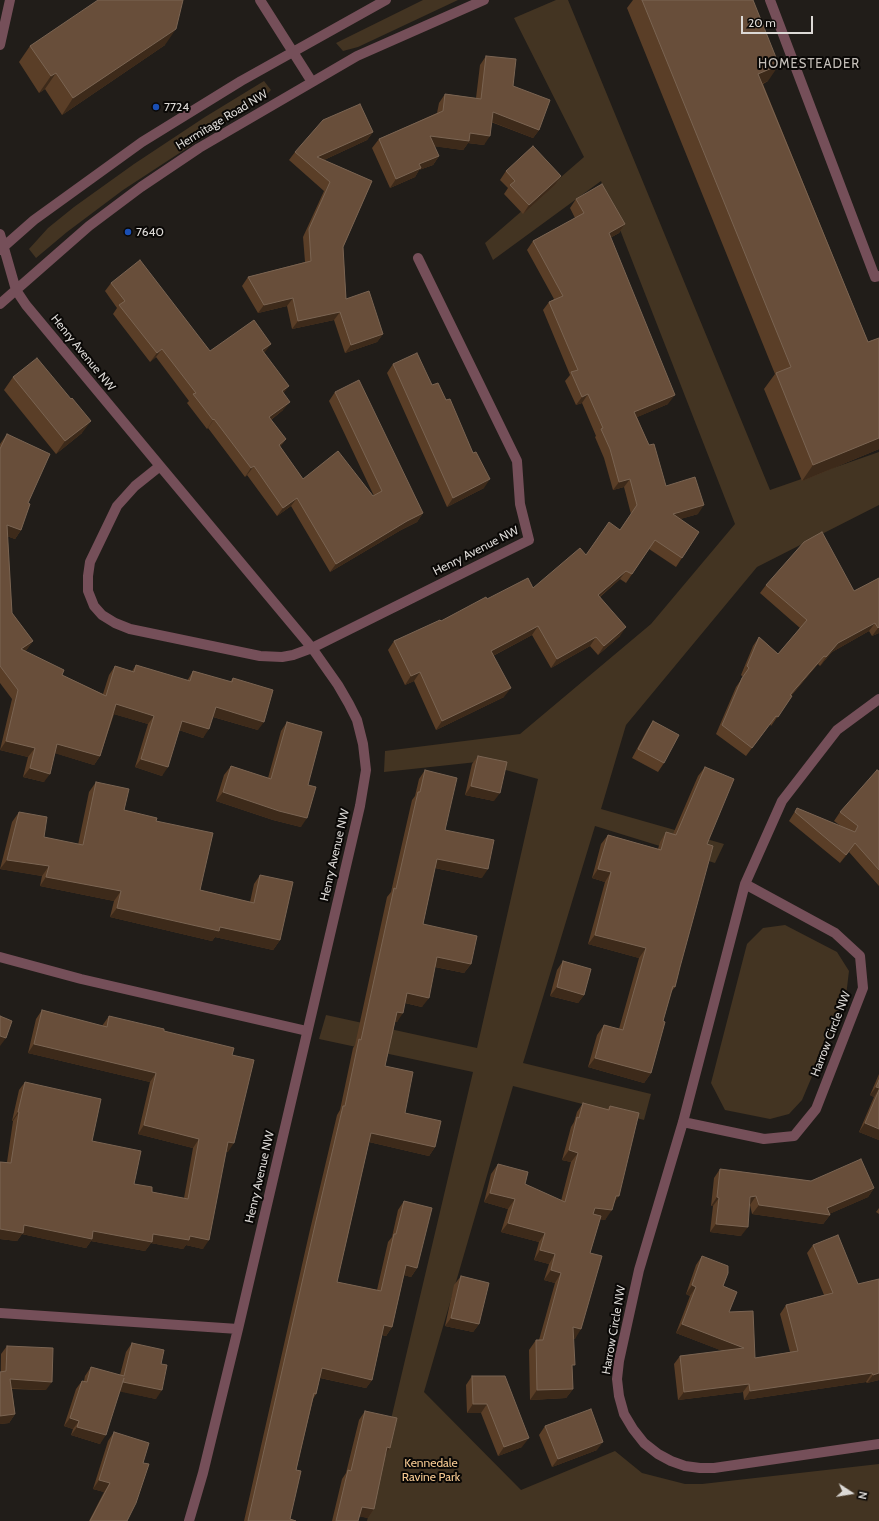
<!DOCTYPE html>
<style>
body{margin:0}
#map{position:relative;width:879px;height:1521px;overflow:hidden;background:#211d19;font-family:Cabin,sans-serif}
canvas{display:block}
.north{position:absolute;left:831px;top:1473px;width:40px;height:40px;-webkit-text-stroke:3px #0a0806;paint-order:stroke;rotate:102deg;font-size:11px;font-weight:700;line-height:16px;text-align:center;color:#dcd9d6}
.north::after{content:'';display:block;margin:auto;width:14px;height:18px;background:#dcd9d6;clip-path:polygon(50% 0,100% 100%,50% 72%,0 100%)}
.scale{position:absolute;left:741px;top:16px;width:72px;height:18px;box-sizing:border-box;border:2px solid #dcd9d6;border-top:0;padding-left:5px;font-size:12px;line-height:14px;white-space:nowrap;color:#dcd9d6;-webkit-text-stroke:3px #0a0806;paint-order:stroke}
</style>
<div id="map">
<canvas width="879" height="1521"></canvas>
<div class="north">N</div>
<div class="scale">20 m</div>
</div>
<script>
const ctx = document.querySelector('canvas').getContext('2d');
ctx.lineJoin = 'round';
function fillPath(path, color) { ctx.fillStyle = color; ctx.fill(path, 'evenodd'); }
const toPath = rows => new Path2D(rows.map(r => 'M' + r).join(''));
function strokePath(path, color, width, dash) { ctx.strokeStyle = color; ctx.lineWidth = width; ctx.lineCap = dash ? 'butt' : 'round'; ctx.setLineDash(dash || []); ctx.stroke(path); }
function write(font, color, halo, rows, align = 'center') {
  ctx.font = font + ' Cabin,sans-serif'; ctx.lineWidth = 4; ctx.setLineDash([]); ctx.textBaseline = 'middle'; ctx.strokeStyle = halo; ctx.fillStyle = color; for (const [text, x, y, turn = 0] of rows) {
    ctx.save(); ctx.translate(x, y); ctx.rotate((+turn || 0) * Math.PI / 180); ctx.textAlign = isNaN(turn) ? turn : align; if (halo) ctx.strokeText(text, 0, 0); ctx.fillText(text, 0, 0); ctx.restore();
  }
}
const green = toPath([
 [423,0,458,0,358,47,343,51,336,43],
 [556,0,568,0,770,490,879,452,879,505,757,567,626,725,601,809,724,844,715,863,595,826,523,1063,651,1094,644,1120,513,1086,424,1392,521,1490,615,1451,642,1473,685,1484,702,1484,879,1464,879,1521,367,1521,473,1072,319,1039,326,1015,477,1048,538,779,477,762,384,772,385,751,520,734,651,624,735,524,601,181,493,260,485,243,584,157,514,18],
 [264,81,271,90,262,99,123,190,67,232,36,258,29,249,48,228,74,207,134,164,205,117],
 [785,925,837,952,849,971,846,996,802,1100,789,1114,770,1119,725,1110,711,1083,747,944,763,928]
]);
const minor = toPath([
 [260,0,312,82],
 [770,0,875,277,879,276],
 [0,45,10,0],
 [0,234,16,290,26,305,160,466,312,648,338,685,349,704,357,720,363,744,366,770,360,806,238,1329,203,1473,189,1521],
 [0,250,34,220,142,142,241,81,386,0],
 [0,304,89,226,141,187,199,148,357,56,484,0],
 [160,466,135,486,117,506,90,562,88,576,88,591,94,606,102,615,115,623,130,629,260,656,282,657,293,655,312,648,529,540,520,504,517,461,418,258],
 [879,699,837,730,782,801,745,884,683,1122,639,1270,619,1361,617,1379,619,1396,624,1414,633,1429,644,1443,658,1454,671,1461,685,1466,700,1468,714,1468,879,1444],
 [0,957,81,979,307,1031],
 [683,1122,764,1139,794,1136,816,1109,863,988,860,956,835,933,745,884],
 [0,1313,238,1329]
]);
const wall = toPath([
 [633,0,753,0,768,81,763,84,868,342,879,338,879,449,802,481,764,389,775,374,627,8],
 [165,45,62,115,45,89,39,93,19,62,30,46],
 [486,56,513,86,539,130,533,138,491,122,484,145,468,143,463,150,434,146,439,156,433,165,419,170,415,177,390,188,372,148,379,139,437,113,439,103,445,94,476,98,480,65],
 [373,132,367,140,324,160,372,181,343,247,346,299,383,334,377,342,345,353,334,320,292,329,287,306,258,313,242,286,248,277,305,262,303,237,324,191,289,160,295,152],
 [506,171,561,176,555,185,523,214,504,194,508,188,500,180],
 [576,199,625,224,619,233,610,238,668,404,637,417,666,486,698,514,680,519,699,532,676,567,649,549,626,583,620,579,600,597,620,636,598,655,590,646,551,668,532,635,493,656,504,697,436,730,414,681,405,685,388,650,394,641,441,621,487,599,533,588,586,555,620,530,631,514,624,487,613,490,604,458,595,437,596,436,582,403,576,405,565,381,570,375,543,310,549,302,554,299,527,250,533,241,575,218,570,208],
 [111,283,210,351,264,353,284,394,283,410,271,420,286,439,280,447,303,479,373,496,374,496,329,401,335,392,423,513,417,522,401,530,330,572,291,506,277,516,247,475,245,477,208,428,207,429,187,403,189,401,156,357,150,362,113,314,117,308,105,291],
 [393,364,432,385,446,400,473,453,484,488,447,507,387,373],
 [13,377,71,399,82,433,56,454,4,390],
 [7,434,28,503,21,530,15,539,7,536,12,613,33,641,27,649,25,651,62,675,103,694,109,675,115,666,132,671,136,665,187,681,193,671,230,682,233,678,258,730,213,717,203,738,179,730,162,776,135,767,148,724,114,714,100,756,94,765,55,753,44,782,23,777,28,757,0,750,12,699,0,683,0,444],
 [879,578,879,633,872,636,869,631,832,652,820,666,818,664,791,696,792,696,771,726,770,724,746,756,716,734,736,687,743,677,741,675,753,646,759,637,778,654,800,628,760,593,766,585,854,591],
 [653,721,664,763,658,772,632,758,647,730],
 [287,722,308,785,301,827,273,820,216,801,224,775,231,766,268,778,281,731],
 [478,756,494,801,465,795,472,764],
 [705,767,707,844,675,987,671,992,663,1021,651,1073,644,1083,588,1067,597,1035,604,1025,619,1029,639,958,588,944,605,882,592,878,601,844,608,835,658,849,660,842,666,832,673,834,698,776],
 [425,770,445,830,482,878,435,868,423,924,471,964,464,973,435,967,422,1007,405,1003,397,1022,395,1022,385,1066,405,1113,435,1147,429,1156,369,1142,337,1282,377,1290,388,1242,392,1237,398,1210,404,1201,417,1268,411,1277,404,1275,392,1327,386,1336,382,1335,372,1380,366,1388,320,1378,316,1394,313,1399,296,1470,290,1519,296,1521,244,1521,309,1234,337,1115,340,1110,353,1048,355,1045,387,897,391,892,412,800,415,796,419,779],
 [879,771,879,886,849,852,840,863,789,821,797,808,842,827,834,821,840,812],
 [96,782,124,810,156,821,200,890,250,902,254,884,260,875,280,940,273,950,215,937,212,941,110,917,114,901,40,886,42,876,0,869,12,822,19,812,44,837,78,845,89,792],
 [563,961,584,995,578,1003,550,996,557,970],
 [42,1010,102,1026,109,1016,164,1031,232,1055,228,1152,226,1152,203,1249,186,1245,183,1249,151,1243,145,1251,91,1241,86,1248,22,1234,17,1241,0,1239,0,1162,7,1162,13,1121,12,1121,19,1090,25,1082,92,1141,134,1184,152,1192,184,1198,193,1148,138,1134,150,1082,28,1053,36,1019],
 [879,1074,879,1140,859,1132,874,1097,870,1095],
 [583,1103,607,1109,610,1106,614,1203,605,1220,600,1219,590,1253,575,1339,573,1339,572,1368,573,1389,566,1398,530,1400,529,1350,536,1340,539,1340,555,1283,544,1280,549,1264,534,1260,539,1242,501,1232,508,1209,484,1202,491,1174,498,1164,525,1184,561,1201,571,1162,562,1160,571,1127,574,1122,577,1112],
 [720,1169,811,1181,874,1188,868,1197,829,1214,830,1215,823,1224,752,1214,750,1205,749,1205,741,1236,710,1232,713,1206,711,1206,714,1178],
 [879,1208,879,1214,876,1212],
 [813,1245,858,1284,879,1279,879,1380,867,1383,866,1382,744,1400,743,1392,678,1400,674,1364,680,1356,723,1351,676,1333,690,1296,686,1294,696,1265,702,1256,723,1286,729,1312,755,1358,790,1352,780,1314,786,1305,824,1295,807,1253],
 [461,1276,479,1324,473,1332,445,1326,454,1285],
 [132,1343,161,1364,156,1399,120,1391,100,1444,71,1435,73,1429,64,1426,76,1389,82,1381,84,1381,85,1376,91,1367,120,1375,126,1352],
 [7,1346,46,1390,12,1389,15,1414,9,1423,0,1424,1,1354],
 [472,1376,522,1447,498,1456,481,1413,467,1413,466,1385],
 [365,1411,390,1448,386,1454,374,1509,368,1518,359,1516,358,1521,332,1521,342,1479,346,1473,359,1420],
 [545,1426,597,1450,552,1467,539,1435],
 [114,1432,143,1463,127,1521,89,1521,104,1492,93,1489,108,1441]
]);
const shadedWall = toPath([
 [176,29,165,45,62,115,73,98],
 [779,65,768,81,747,90,758,74],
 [56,73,45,89,39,93,51,76],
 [493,112,539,130,533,138,487,120],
 [373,132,367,140,311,166,317,157],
 [470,133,490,136,484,145,468,143,463,150,424,145,430,136],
 [439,156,433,165,419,170,415,177,390,188,396,179,419,164],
 [561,176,555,185,523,214,529,205],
 [625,224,619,233,602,242,609,233],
 [293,298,287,306,258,313,264,305],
 [340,312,334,320,292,329,298,321],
 [383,334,377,342,345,353,351,345],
 [271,344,265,352,256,359,262,350],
 [162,349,156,357,150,362,157,353],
 [289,386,283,394,282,391],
 [588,394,582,403,576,405,582,397],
 [675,395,668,404,628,421,634,412],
 [290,402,283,410,263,426,269,417],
 [214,419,208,428,207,429,213,420],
 [91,421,82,433,56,454,65,441],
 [879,438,879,449,802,481,813,465],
 [286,439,279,448,279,445],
 [254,466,247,475,245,477,251,468],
 [490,479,484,488,447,507,453,498],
 [630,479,624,487,613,490,619,482],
 [297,498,291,506,277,516,283,508],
 [704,505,698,514,667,523,673,514],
 [423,513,417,522,401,530,330,572,336,564,407,521],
 [7,525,21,530,15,539,1,534],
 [626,571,620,579,592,603,598,595],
 [875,623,869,631,832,652,820,666,826,657,838,643],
 [538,626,532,635,485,660,491,651],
 [626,627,620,636,598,655,604,646],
 [879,627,879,633,872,636,878,628],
 [596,637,590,646,551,668,557,659],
 [33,641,27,649,15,658,21,649],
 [824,656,818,664,784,703,790,695],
 [420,672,414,681,405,685,411,676],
 [511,688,504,697,436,730,442,721],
 [116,704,154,716,148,724,110,713],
 [216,707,264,722,258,730,210,716],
 [182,721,209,729,203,738,176,729],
 [6,741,35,748,28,757,0,750],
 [57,744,100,756,94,765,51,752],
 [141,759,168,767,162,776,135,767],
 [30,768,50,774,44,782,23,777],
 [471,786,500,793,494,801,465,795],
 [223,792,307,818,301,827,273,820,216,801],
 [855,843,849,852,840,863],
 [437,859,488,869,482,878,431,867],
 [7,860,49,866,42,876,0,869],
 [598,869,611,872,605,882,592,878],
 [46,877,121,891,114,901,40,886],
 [117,908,220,927,280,940,273,950,215,937,212,941,110,917],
 [595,935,646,948,639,958,588,944],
 [437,957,471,964,464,973,431,966],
 [557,987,584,995,578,1003,550,996],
 [407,993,429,998,422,1007,401,1002],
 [397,1012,403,1013,397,1022,391,1021],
 [0,1036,6,1038,0,1046],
 [34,1044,156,1073,150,1082,28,1053],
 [595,1058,651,1073,644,1083,588,1067],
 [876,1087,879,1088,879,1089,874,1097,870,1095],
 [18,1112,19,1112,13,1121,12,1121],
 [865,1123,879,1129,879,1140,859,1132],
 [144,1125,199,1139,193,1148,138,1134],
 [371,1133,435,1147,429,1156,365,1141],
 [228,1142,234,1143,228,1152,222,1151],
 [569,1150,578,1153,571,1162,562,1160],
 [874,1188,868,1197,827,1215,830,1215,823,1224,752,1214,759,1205,827,1208],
 [490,1193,515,1199,508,1209,484,1202],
 [616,1196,619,1196,612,1206],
 [756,1196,750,1205,744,1206,750,1197],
 [717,1197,719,1198,713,1206,711,1206],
 [595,1208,612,1210,605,1220,588,1218],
 [508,1223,545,1233,539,1242,501,1232],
 [716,1224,748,1227,741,1236,710,1232],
 [24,1225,93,1231,153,1234,190,1236,209,1240,203,1249,186,1245,183,1249,151,1243,145,1251,91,1241,86,1248,22,1234,17,1241,0,1239,0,1229],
 [540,1250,555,1254,549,1264,534,1260],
 [406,1265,417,1268,411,1277,400,1274],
 [551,1270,561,1273,555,1283,544,1280],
 [692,1285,696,1287,690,1296,686,1294],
 [451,1318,479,1324,473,1332,445,1326],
 [682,1324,744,1348,738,1357,676,1333],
 [384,1325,392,1327,386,1336,378,1334],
 [573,1327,581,1329,575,1339,566,1337],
 [322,1368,372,1380,366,1388,316,1377],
 [872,1373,866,1382,744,1400,750,1391],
 [879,1373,879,1380,867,1383,873,1375],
 [10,1379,52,1382,46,1390,4,1388],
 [123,1382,162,1390,156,1399,117,1391],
 [749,1384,743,1392,678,1400,684,1392],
 [573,1389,566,1398,530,1400,537,1390],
 [473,1404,487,1404,481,1413,467,1413],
 [15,1414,9,1423,0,1424,0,1416],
 [70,1418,79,1421,73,1429,64,1426],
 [77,1427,106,1435,100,1444,71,1435],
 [529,1438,522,1447,498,1456,504,1447],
 [603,1442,597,1450,552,1467,558,1459],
 [387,1447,390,1448,384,1457],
 [99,1480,110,1483,104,1492,93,1489],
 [362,1507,374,1509,368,1518,356,1516]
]);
const building = toPath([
 [98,0,183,0,176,29,73,98,56,73,51,76,30,46,98,0],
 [642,0,753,0,779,65,758,74,868,342,879,338,879,438,813,465,776,373,791,367,642,0],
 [486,56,516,59,513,86,550,100,539,130,493,112,490,136,470,133,469,141,430,136,439,156,419,164,421,168,396,179,379,139,443,111,445,94,481,99,486,56],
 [360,104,373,132,317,157,372,181,343,247,346,299,369,291,383,334,351,345,340,312,298,321,293,298,264,305,248,277,311,261,309,229,330,182,295,152,323,120,360,104],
 [533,146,561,176,529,205,510,185,515,181,506,171,533,146],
 [602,184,625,224,609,233,675,395,634,412,649,445,654,444,666,486,695,477,704,505,673,514,699,532,682,558,655,540,632,574,626,571,598,595,626,627,604,646,596,637,557,659,538,626,491,651,511,688,442,721,420,672,411,676,394,641,440,620,441,621,486,597,487,599,528,578,533,588,580,548,586,555,609,522,620,530,637,505,630,479,619,482,610,449,601,429,603,428,588,394,582,397,571,372,578,370,549,302,563,296,533,241,584,213,576,199,602,184],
 [140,260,210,351,254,320,271,344,262,350,289,386,282,391,290,402,269,417,286,439,279,445,303,479,338,451,373,496,382,491,335,392,359,380,423,513,407,521,336,564,297,498,283,508,254,466,251,468,214,419,213,420,193,394,196,393,162,349,157,353,119,305,125,301,111,283,140,260],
 [417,353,432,385,438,383,446,400,450,399,473,453,476,452,490,479,453,498,393,364,417,353],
 [37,358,71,399,72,398,91,421,65,441,13,377,37,358],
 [7,434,50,454,28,503,30,504,21,530,7,525,12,613,33,641,21,649,64,670,62,675,106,696,115,666,134,672,136,665,190,681,193,671,232,682,233,678,273,690,264,722,216,707,209,729,182,721,168,767,141,759,154,716,116,704,100,756,57,744,50,774,30,768,35,748,6,741,18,690,0,666,0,449,7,434],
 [822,532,854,591,879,578,879,627,878,628,875,623,838,643,826,657,824,656,790,695,792,696,778,717,776,716,752,748,722,725,742,678,749,668,747,666,759,637,778,654,807,620,766,585,804,542,822,532],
 [653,721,679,735,664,763,638,749,653,721],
 [287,722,322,732,308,785,316,787,307,818,279,811,223,792,231,766,271,779,287,722],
 [478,756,507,762,500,793,471,786,478,756],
 [705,767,734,779,707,844,713,846,680,967,675,987,673,986,663,1021,665,1022,651,1073,595,1058,604,1025,623,1030,646,948,595,935,611,872,598,869,608,835,661,850,666,832,676,835,705,767],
 [425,770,457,778,445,830,494,840,488,869,437,859,423,924,477,936,471,964,437,957,429,998,407,993,403,1013,397,1012,385,1066,413,1072,405,1113,441,1121,435,1147,371,1133,337,1282,381,1291,394,1234,396,1234,404,1201,432,1208,417,1268,406,1265,392,1327,384,1325,372,1380,322,1368,316,1394,314,1393,296,1470,301,1471,290,1519,296,1521,248,1521,315,1225,343,1106,345,1106,359,1039,361,1040,394,888,396,889,418,792,420,792,425,770],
 [877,770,879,771,879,870,855,843,846,855,795,812,797,808,855,832,858,826,840,812,877,770],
 [96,782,129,789,124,810,157,818,156,821,213,833,200,890,254,903,260,875,293,882,280,940,220,927,219,931,117,908,121,891,46,877,49,866,7,860,19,812,47,817,44,837,83,845,96,782],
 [563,961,591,969,584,995,557,987,563,961],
 [42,1010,107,1027,109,1016,164,1029,164,1031,234,1048,232,1055,254,1060,234,1143,228,1142,209,1240,190,1236,189,1240,153,1234,152,1242,93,1231,92,1239,24,1225,23,1233,0,1229,0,1162,11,1163,19,1112,18,1112,25,1082,101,1099,92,1141,141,1151,134,1184,152,1187,152,1192,188,1199,199,1139,144,1125,156,1073,34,1044,42,1010],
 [0,1016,12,1021,6,1038,0,1036,0,1016],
 [879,1080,879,1088,876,1087,879,1080],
 [879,1090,879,1129,865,1123,879,1090],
 [583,1103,609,1110,610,1106,639,1113,619,1196,616,1196,612,1210,595,1208,593,1214,601,1216,590,1253,602,1256,581,1329,573,1327,575,1365,572,1365,573,1389,537,1390,536,1340,543,1340,561,1273,551,1270,555,1254,540,1250,545,1233,508,1223,515,1199,490,1193,498,1164,528,1172,525,1184,565,1202,578,1153,569,1150,577,1117,579,1118,583,1103],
 [861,1159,874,1188,827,1208,830,1215,759,1205,756,1196,750,1197,748,1227,716,1224,719,1198,717,1197,720,1169,811,1181,861,1159],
 [838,1235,858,1284,879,1279,879,1373,873,1375,872,1373,750,1391,749,1384,684,1392,680,1356,744,1348,682,1324,696,1287,692,1285,702,1256,728,1266,728,1273,723,1286,737,1292,729,1312,753,1311,755,1358,798,1351,786,1305,833,1293,813,1245,838,1235],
 [461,1276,489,1283,479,1324,451,1318,461,1276],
 [132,1343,164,1350,161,1364,167,1365,162,1390,123,1382,124,1378,106,1435,77,1427,79,1421,70,1418,82,1381,87,1382,91,1367,124,1376,132,1343],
 [7,1346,53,1348,52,1382,10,1379,15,1414,0,1416,0,1372,6,1371,7,1346],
 [472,1376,505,1376,529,1438,504,1447,487,1404,473,1404,472,1376],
 [591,1409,603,1442,558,1459,545,1426,591,1409],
 [365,1411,397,1418,390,1448,387,1447,374,1509,362,1507,358,1521,336,1521,348,1470,351,1471,365,1411],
 [114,1432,149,1443,143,1463,149,1464,136,1503,127,1521,90,1521,110,1483,99,1480,114,1432]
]);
const markers = [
 [156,107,4,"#1a4fb4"],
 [128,232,4,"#1a4fb4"]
];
const poiNames = [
 ["7724",164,107],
 ["7640",136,232]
];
const streetNames = [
 ["Hermitage Road NW",222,120,-31],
 ["Henry Avenue NW",83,353,51],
 ["Henry Avenue NW",476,551,-27],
 ["Henry Avenue NW",335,855,-77],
 ["Harrow Circle NW",831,1034,-69],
 ["Henry Avenue NW",260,1177,-77],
 ["Harrow Circle NW",614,1330,-80]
];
const parkNames = [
 ["Kennedale",431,1463],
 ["Ravine Park",431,1477]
];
const neighbourhoodNames = [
 ["HOMESTEADER",809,64]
];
fillPath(green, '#433422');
strokePath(minor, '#754f59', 10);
fillPath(wall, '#5a3e27');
fillPath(shadedWall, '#3d2a1a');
fillPath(building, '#684e3a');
strokePath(building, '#7a6452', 1);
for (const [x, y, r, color] of markers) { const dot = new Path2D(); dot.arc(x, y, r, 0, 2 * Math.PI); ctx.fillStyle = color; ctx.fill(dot); strokePath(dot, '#0a0806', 1.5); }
write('12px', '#dcd9d6', '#0a0806', poiNames, 'left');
write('12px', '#dcd9d6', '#0a0806', streetNames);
write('12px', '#f6c992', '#0a0806', parkNames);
ctx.letterSpacing = '1px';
write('13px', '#c4bfb9', '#0a0806', neighbourhoodNames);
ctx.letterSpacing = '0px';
</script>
